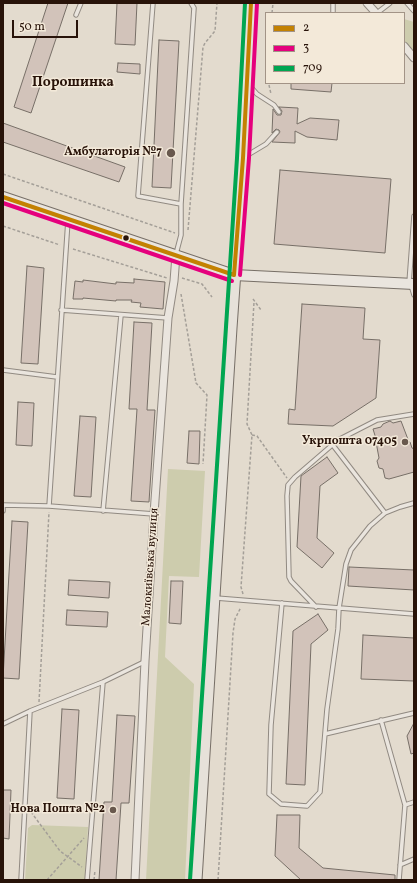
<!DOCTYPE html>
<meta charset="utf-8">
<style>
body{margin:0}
#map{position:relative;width:417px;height:883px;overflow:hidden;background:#e3dbce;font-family:Vollkorn,serif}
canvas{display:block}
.frame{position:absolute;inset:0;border:4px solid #281309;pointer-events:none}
.legend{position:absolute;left:265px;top:12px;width:140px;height:72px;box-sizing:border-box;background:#f3e9d9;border:1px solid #a29386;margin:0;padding:5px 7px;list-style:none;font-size:12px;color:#281309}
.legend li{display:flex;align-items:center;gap:8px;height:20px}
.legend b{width:20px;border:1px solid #a29386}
.scale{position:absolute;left:12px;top:20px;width:66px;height:18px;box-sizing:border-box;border:2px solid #281309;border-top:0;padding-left:5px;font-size:12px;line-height:14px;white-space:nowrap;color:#281309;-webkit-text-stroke:3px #f3e9d9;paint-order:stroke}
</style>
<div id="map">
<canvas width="417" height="883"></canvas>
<div class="frame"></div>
<ul class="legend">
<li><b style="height:5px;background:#c38102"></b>2</li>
<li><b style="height:5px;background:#e5007d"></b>3</li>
<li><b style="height:5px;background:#00a651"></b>709</li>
</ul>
<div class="scale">50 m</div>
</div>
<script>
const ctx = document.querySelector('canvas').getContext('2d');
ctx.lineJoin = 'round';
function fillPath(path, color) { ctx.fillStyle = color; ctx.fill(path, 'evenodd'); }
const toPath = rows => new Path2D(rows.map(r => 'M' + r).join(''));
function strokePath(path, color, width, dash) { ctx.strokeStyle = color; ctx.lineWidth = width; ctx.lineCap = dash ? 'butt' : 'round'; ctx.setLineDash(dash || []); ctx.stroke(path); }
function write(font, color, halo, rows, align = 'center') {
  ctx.font = font + ' Vollkorn,serif'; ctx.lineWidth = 3; ctx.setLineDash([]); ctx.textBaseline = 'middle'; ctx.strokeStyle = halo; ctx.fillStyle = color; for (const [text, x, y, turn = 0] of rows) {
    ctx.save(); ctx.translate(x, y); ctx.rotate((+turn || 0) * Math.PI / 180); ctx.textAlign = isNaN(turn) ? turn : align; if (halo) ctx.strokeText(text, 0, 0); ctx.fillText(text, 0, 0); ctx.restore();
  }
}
const green = toPath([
 [404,19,414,22,414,58,404,46],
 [168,469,205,471,199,577,169,576,165,657,194,684,185,880,146,880],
 [32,825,88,827,85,880,25,880,28,828]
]);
const building = toPath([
 [48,3,68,3,31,113,14,107,48,3],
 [117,3,137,3,135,45,115,44,117,3],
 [159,40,179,41,171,188,152,187,159,40],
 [118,63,140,64,140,74,117,72,118,63],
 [291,83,332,83,331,92,291,89,291,83],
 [279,107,298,108,297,124,310,118,339,120,337,140,307,137,295,131,295,143,272,142,280,132,279,130,276,129,272,133,273,109,277,115,281,115,282,111,279,107],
 [3,123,125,167,119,182,3,142,3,123],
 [280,170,391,179,385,253,274,244,280,170],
 [27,266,44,268,38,364,21,363,27,266],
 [134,279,165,282,163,309,140,307,141,303,131,302,132,300,116,300,116,301,83,298,83,299,73,299,75,281,83,282,83,280,116,284,116,282,134,283,134,279],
 [302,304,365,308,363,339,380,340,376,398,333,426,288,424,289,409,295,410,302,304],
 [134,322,152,323,147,410,155,410,149,502,131,501,137,409,129,409,134,322],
 [18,402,34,403,32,446,16,445,18,402],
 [80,416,96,417,91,497,74,496,80,416],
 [390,421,393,423,401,421,409,442,410,442,412,448,414,449,414,472,389,479,385,478,383,469,379,468,377,461,379,458,376,442,377,442,373,429,381,427,383,424,390,421],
 [189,431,200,431,199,464,187,463,189,431],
 [327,457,338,473,320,486,317,538,334,553,322,568,297,547,301,476,327,457],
 [12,521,28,522,19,679,3,678,12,521],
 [349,567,414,570,414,590,348,586,349,567],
 [69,580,110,582,109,598,68,595,69,580],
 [171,581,183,581,181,624,169,623,171,581],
 [67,610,108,612,107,627,66,625,67,610],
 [318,614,328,630,311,644,305,785,286,784,293,631,318,614],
 [363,635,414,638,414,681,361,679,363,635],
 [62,709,79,710,74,799,57,798,62,709],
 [117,715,135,716,129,803,121,803,116,880,99,880,104,802,112,802,117,715],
 [414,723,414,753,411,754,407,736,414,723],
 [3,790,11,790,9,839,3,838,3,790],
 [277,815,300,815,299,848,323,868,395,875,395,880,301,880,275,856,277,815]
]);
const path = toPath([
 [272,13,273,3],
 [269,85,271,94],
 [3,174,175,233],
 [3,226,60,245],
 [188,230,203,47,205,43,215,31,217,3],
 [73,249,167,278],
 [182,278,202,284,212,297],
 [181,294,196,383,207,395,203,464],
 [253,299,261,310],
 [252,435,257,436,287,478],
 [243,594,241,587,252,435,247,424,254,302],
 [39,702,49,512],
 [31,812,60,851,82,867],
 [47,880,84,838],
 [94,880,95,870],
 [218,880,233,633,235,619,241,607]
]);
const lane = toPath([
 [153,3,138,196,181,204],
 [333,3,333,13],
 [407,3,414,11],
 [377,13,390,3],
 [76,15,81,3],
 [249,85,257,94,274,105,279,112],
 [246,156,266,144,277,132],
 [176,254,181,235,181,204,194,8,191,3],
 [409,283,414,216],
 [411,285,414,295],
 [61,310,168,318],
 [3,370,57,377],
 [332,444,385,513],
 [49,506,68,220],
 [3,511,3,505,49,506,154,514],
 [103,511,121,315],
 [216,598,414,614],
 [282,603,271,725,269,794,281,804,307,806,320,792,327,709,338,629,339,608,346,564,351,550,370,526,385,513,400,507,414,503],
 [316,607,291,581,289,577,287,496,288,485,295,477,338,440,377,420,414,414],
 [381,720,405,805,414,802],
 [3,724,30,711,103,682,144,662],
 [325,734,414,713],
 [400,865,414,859],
 [21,880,30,711],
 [87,880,103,682],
 [399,880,405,805]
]);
const street = toPath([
 [367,3,376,13],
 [404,46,414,58],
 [135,880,145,661,154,514,168,318,174,281,176,255]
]);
const secondary = toPath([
 [3,197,234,275,414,284]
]);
const primary = toPath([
 [196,880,231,328,243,158,251,3]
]);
const bus1 = toPath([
 [3,197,234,275],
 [234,275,243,158,251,3]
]);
const bus2 = toPath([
 [3,203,232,281],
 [240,275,249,158,257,3]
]);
const bus3 = toPath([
 [190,880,237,158,245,3]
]);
const markers = [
 [171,153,5,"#69594e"],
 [126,238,3.5,"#281309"],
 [405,442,4,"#69594e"],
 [113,810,4,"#69594e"]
];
const poiNames = [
 ["Амбулаторія №7",162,153],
 ["Укрпошта 07405",397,442],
 ["Нова Пошта №2",105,810]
];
const streetNames = [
 ["Малокиївська вулиця",151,567,-86]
];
const quarterNames = [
 ["Порошинка",73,83]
];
fillPath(green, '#cdccad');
fillPath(building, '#d2c3ba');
strokePath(building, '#776f67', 1);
strokePath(lane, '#918a82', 5.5);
strokePath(street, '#918a82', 9);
strokePath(secondary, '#776f67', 12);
strokePath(primary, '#776f67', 13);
strokePath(path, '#a49f98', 1.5, [3, 2]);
strokePath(lane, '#eae5de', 3.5);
strokePath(street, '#eae5de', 7);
strokePath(secondary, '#eae5de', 10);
strokePath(primary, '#e6e1d9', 11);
strokePath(bus1, '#c38102', 4);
strokePath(bus2, '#e5007d', 4);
strokePath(bus3, '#00a651', 4);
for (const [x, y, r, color] of markers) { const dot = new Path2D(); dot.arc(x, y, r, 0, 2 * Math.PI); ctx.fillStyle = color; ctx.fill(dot); strokePath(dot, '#f3e9d9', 1.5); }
write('bold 12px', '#281309', '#f3e9d9', poiNames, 'right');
write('12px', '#281309', '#f3e9d9', streetNames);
write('bold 14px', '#281309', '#f3e9d9', quarterNames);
</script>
